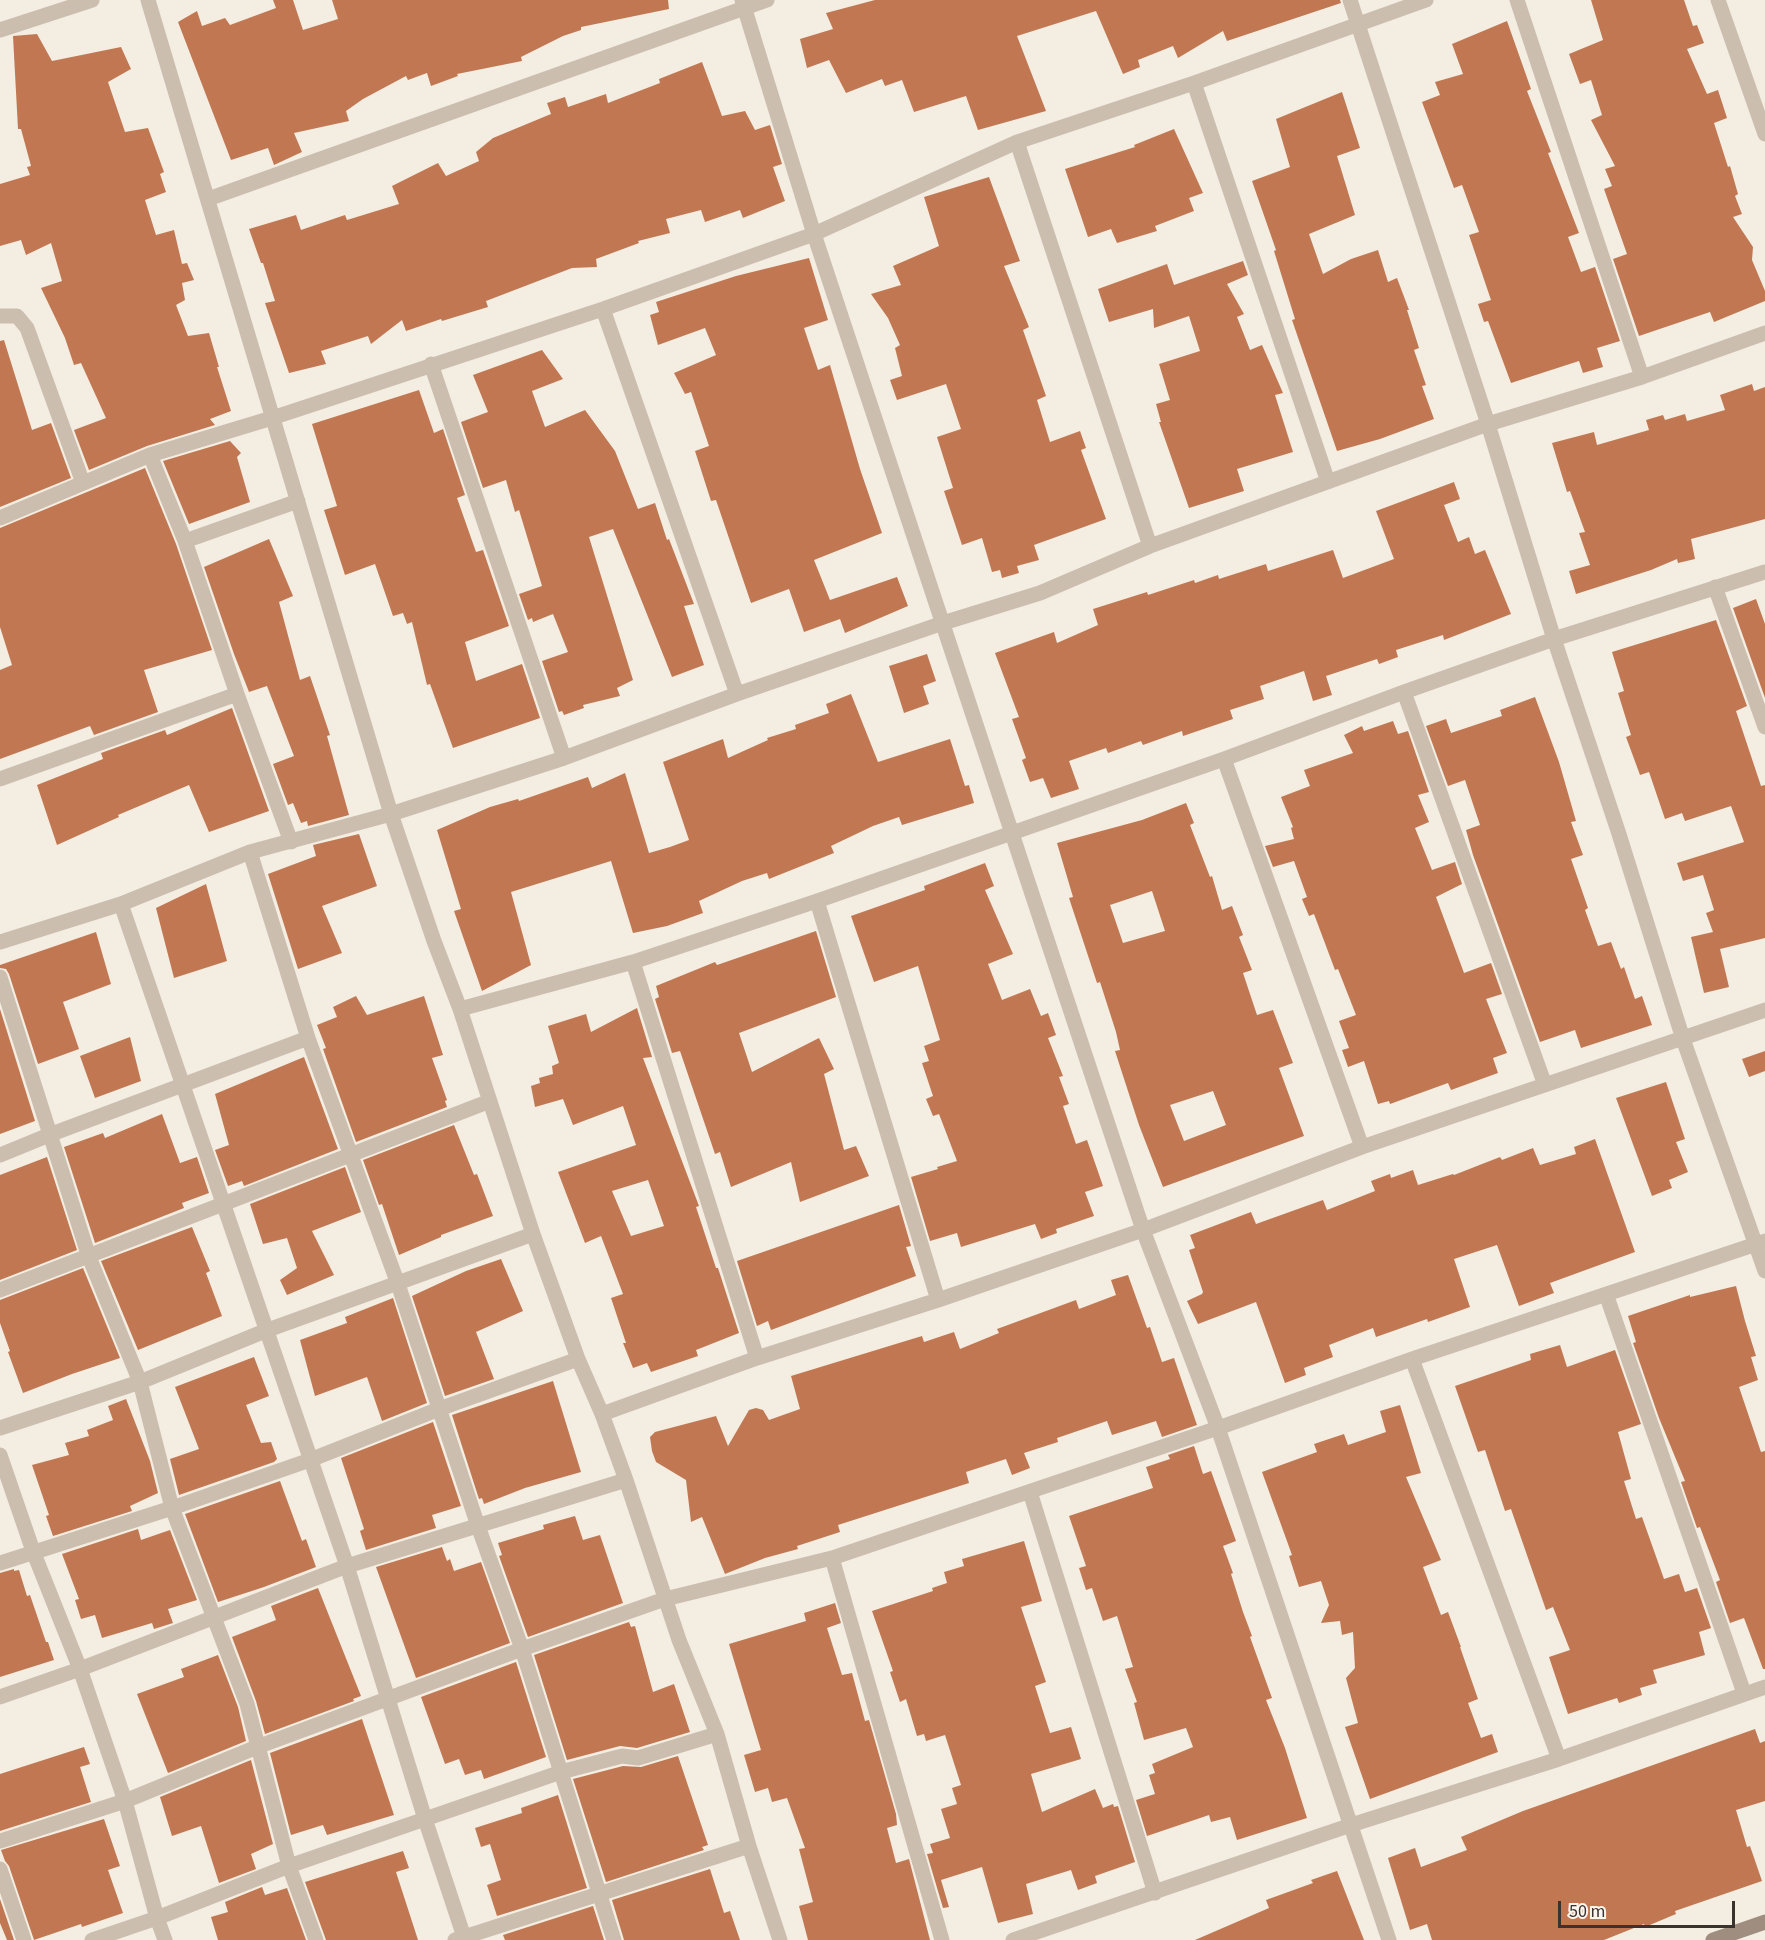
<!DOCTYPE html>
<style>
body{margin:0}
#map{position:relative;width:1765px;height:1940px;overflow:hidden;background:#f3ede2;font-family:"Source Sans 3",sans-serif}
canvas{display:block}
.scale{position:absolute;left:1558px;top:1901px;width:177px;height:27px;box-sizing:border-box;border:3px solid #3a322c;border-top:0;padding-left:8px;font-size:18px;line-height:21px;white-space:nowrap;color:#3a322c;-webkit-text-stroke:4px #faf6ee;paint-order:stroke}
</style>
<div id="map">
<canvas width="1765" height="1940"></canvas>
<div class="scale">50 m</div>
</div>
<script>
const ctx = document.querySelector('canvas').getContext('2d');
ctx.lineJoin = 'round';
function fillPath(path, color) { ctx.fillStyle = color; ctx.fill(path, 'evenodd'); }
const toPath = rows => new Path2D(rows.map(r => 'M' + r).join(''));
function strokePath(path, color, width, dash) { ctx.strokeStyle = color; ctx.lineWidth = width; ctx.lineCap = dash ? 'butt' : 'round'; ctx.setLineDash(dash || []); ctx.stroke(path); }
const building = toPath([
 [273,0,293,0,303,30,338,19,332,0,668,0,669,9,581,27,581,30,563,36,521,57,522,61,457,74,458,76,431,86,427,73,408,80,406,76,363,99,346,111,349,121,294,133,302,152,274,165,268,148,231,160,178,22,197,11,202,26,225,18,230,25,276,8],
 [875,0,1340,0,1341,3,1227,41,1223,31,1178,58,1173,46,1138,60,1140,67,1123,74,1096,11,1017,36,1046,111,978,130,966,96,914,112,902,80,885,86,882,79,846,93,829,60,807,68,800,39,833,29,826,13],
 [1591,0,1684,0,1693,26,1697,25,1704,43,1687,49,1707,94,1718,90,1727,118,1714,123,1728,167,1730,166,1738,194,1735,196,1742,214,1733,217,1753,247,1752,260,1765,291,1765,301,1714,322,1710,312,1639,336,1613,259,1627,254,1604,189,1612,186,1605,169,1615,166,1591,120,1602,115,1591,80,1580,84,1569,54,1603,40],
 [1507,21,1531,89,1527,91,1551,152,1548,153,1579,233,1568,237,1581,272,1595,267,1620,341,1597,348,1603,367,1583,373,1579,361,1511,383,1488,321,1484,322,1478,304,1491,300,1469,235,1479,232,1462,185,1454,188,1422,102,1440,95,1435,82,1463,74,1452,44],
 [37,34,52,61,121,47,131,69,108,82,125,132,148,128,164,172,160,174,166,192,145,200,156,235,174,230,182,264,187,263,194,280,182,283,185,300,176,305,188,336,209,333,219,367,217,367,231,411,210,419,215,425,147,446,89,470,74,430,106,418,81,363,74,365,65,338,41,288,62,281,51,243,26,255,21,240,0,246,0,184,30,175,27,167,31,166,21,129,18,129,13,36],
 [702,62,722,116,745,111,755,130,770,125,782,164,773,167,785,201,743,218,740,210,705,222,701,210,666,219,670,233,638,241,639,243,596,259,597,267,572,268,486,301,488,307,442,321,441,319,406,331,402,320,371,344,368,336,321,351,326,364,289,373,265,303,275,301,263,263,261,263,249,229,296,215,301,230,345,215,347,220,399,204,392,186,438,163,446,176,479,161,476,152,493,138,551,114,547,103,565,97,568,107,606,94,608,103,660,83,659,79],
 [1342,92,1360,148,1337,156,1355,215,1309,234,1323,274,1351,259,1378,250,1388,282,1397,278,1409,310,1407,310,1419,348,1414,350,1426,385,1422,386,1434,419,1380,439,1337,451,1292,320,1295,319,1274,251,1276,250,1252,181,1290,167,1276,119],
 [1174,129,1203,193,1189,198,1194,211,1155,226,1157,231,1117,243,1111,229,1088,237,1065,169,1135,147,1134,145],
 [989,177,1020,261,1004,266,1029,327,1023,330,1046,396,1037,400,1050,442,1080,431,1086,448,1081,450,1106,519,1034,545,1039,560,1017,566,1019,573,1002,578,1000,570,992,572,982,538,962,545,944,491,953,488,937,437,961,429,946,384,897,400,890,380,902,376,895,348,900,345,888,318,871,294,901,285,893,266,939,246,924,197],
 [809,258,828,320,804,328,818,370,830,365,860,469,882,533,814,560,830,600,897,577,908,606,845,633,840,619,804,632,789,589,751,603,716,500,711,501,695,451,709,446,691,392,685,394,674,373,716,355,705,328,658,345,650,315,659,312,656,302,736,276],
 [1243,261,1248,275,1227,284,1244,314,1237,317,1250,350,1262,345,1283,393,1275,395,1293,452,1237,469,1244,491,1189,508,1159,422,1161,422,1156,404,1170,400,1159,364,1200,351,1189,316,1154,328,1153,309,1109,322,1098,289,1167,264,1174,285],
 [4,340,32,430,51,423,71,478,0,507,0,341],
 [542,350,563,379,532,391,545,427,585,410,615,451,638,509,655,503,667,540,669,539,694,604,684,606,704,665,672,677,613,529,589,537,633,680,617,688,620,696,583,705,584,708,564,715,562,711,559,712,542,661,568,652,553,614,533,622,532,618,528,620,519,594,542,586,519,510,515,512,506,480,483,488,461,422,488,412,473,375],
 [1752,384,1754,391,1765,387,1765,519,1691,539,1695,559,1678,563,1677,559,1651,570,1576,594,1569,571,1590,565,1579,533,1585,532,1570,491,1567,492,1552,443,1594,432,1597,445,1649,430,1646,420,1663,415,1665,420,1685,414,1687,421,1725,410,1720,395],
 [419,390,434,433,443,429,465,495,457,498,476,552,483,550,509,626,465,642,476,681,522,664,540,718,453,748,430,684,427,685,412,622,407,624,403,613,393,616,375,564,345,575,324,510,337,506,312,424],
 [230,441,241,453,237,457,250,502,189,524,163,461],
 [145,468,176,544,212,650,144,670,158,712,94,735,90,726,0,759,0,670,12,665,0,627,0,528],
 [1454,482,1460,499,1444,505,1458,542,1469,537,1475,554,1485,550,1511,614,1444,640,1443,635,1396,650,1398,657,1379,664,1377,659,1326,676,1332,695,1313,701,1304,671,1260,686,1264,699,1230,710,1233,719,1183,736,1182,731,1143,745,1141,741,1108,753,1106,748,1069,761,1079,789,1051,798,1043,778,1030,782,1022,760,1026,758,1012,719,1019,717,995,653,1054,632,1057,643,1098,625,1093,609,1147,592,1148,595,1194,580,1195,583,1218,575,1219,579,1266,564,1268,571,1333,550,1343,578,1394,559,1376,511],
 [269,539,293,596,279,602,300,680,310,676,330,735,327,736,349,815,308,826,307,821,301,823,293,803,288,805,273,764,294,756,267,686,249,692,234,654,204,567],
 [1756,599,1765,624,1765,698,1733,608],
 [1716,620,1747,706,1736,711,1761,786,1765,785,1765,938,1720,949,1729,987,1704,993,1691,937,1713,932,1706,913,1714,910,1703,875,1683,881,1677,863,1744,842,1731,806,1685,821,1682,813,1665,819,1649,772,1640,775,1626,737,1631,735,1618,693,1624,691,1612,652],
 [927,654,936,681,923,686,929,704,904,713,889,666],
 [851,694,878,762,950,739,965,786,969,785,974,803,902,825,899,817,873,826,831,846,834,853,769,879,767,873,742,881,699,901,703,913,667,926,633,933,611,861,511,892,531,965,482,991,454,911,461,909,437,830,490,807,518,799,519,801,588,777,592,788,625,773,649,853,670,847,689,840,663,762,723,739,728,758,768,740,767,738,796,729,795,725,829,713,826,704],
 [1535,697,1559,762,1576,821,1571,822,1583,855,1571,859,1588,908,1585,910,1598,946,1611,942,1621,969,1624,967,1635,999,1642,996,1652,1025,1581,1048,1575,1030,1540,1042,1473,855,1466,830,1480,825,1465,780,1448,786,1426,726,1446,719,1451,733,1502,716,1500,710],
 [232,708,269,811,209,832,189,785,118,815,119,817,57,845,37,785,103,759,101,753,165,730,167,735],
 [1393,721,1398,734,1408,731,1429,792,1418,795,1429,822,1415,828,1432,870,1455,862,1462,884,1436,897,1464,973,1491,963,1502,994,1486,999,1507,1053,1493,1058,1498,1073,1451,1090,1448,1083,1390,1104,1389,1101,1378,1104,1364,1061,1348,1067,1342,1050,1349,1048,1339,1021,1356,1015,1338,969,1335,970,1314,914,1309,916,1302,899,1307,897,1294,861,1273,867,1265,846,1294,839,1291,828,1293,827,1281,797,1310,786,1304,770,1353,753,1344,735,1362,726,1364,731],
 [1186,803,1194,823,1190,825,1210,877,1212,876,1222,910,1232,906,1243,935,1239,937,1252,970,1243,973,1257,1015,1273,1010,1293,1063,1279,1068,1304,1136,1163,1187,1139,1125,1115,1051,1120,1050,1116,1032,1100,982,1097,983,1069,898,1073,897,1057,843,1142,820],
 [1152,891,1165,931,1123,943,1110,905],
 [1213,1091,1226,1125,1184,1141,1170,1105],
 [359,834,377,886,322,906,342,953,298,969,268,874,316,856,313,845],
 [985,863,994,886,985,890,1013,954,988,964,1002,1000,1030,989,1041,1016,1048,1013,1056,1035,1048,1038,1063,1076,1059,1077,1069,1104,1063,1106,1076,1144,1087,1140,1103,1186,1085,1192,1094,1216,1056,1229,1057,1233,1041,1239,1035,1224,961,1247,957,1233,930,1241,911,1177,938,1169,937,1167,957,1161,939,1114,933,1116,926,1099,933,1096,922,1063,929,1061,924,1046,940,1040,918,966,874,982,851,916,925,890,924,886],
 [206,884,227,961,174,978,156,908],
 [816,931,836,997,739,1033,752,1072,819,1038,834,1069,824,1074,844,1150,856,1146,869,1176,800,1202,791,1162,731,1187,720,1152,715,1154,680,1051,672,1053,655,999,659,997,656,986,715,962,717,965],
 [96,932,111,984,63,1002,79,1049,38,1064,9,974,6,969,0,968,0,965],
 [356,996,367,1015,424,996,443,1055,432,1058,447,1100,445,1101,447,1107,356,1142,323,1049,326,1048,317,1025,337,1017,333,1007],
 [637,1008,652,1057,643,1058,699,1206,696,1207,716,1268,718,1268,739,1333,696,1350,698,1356,651,1372,647,1363,633,1368,623,1343,626,1343,611,1298,623,1294,601,1236,585,1243,558,1172,636,1145,623,1106,573,1125,563,1099,535,1107,531,1086,540,1083,539,1078,553,1074,552,1066,559,1063,548,1026,586,1014,591,1032],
 [648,1180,664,1226,631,1236,612,1191],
 [0,1009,35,1121,0,1134],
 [130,1037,141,1081,95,1098,80,1056],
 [1765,1051,1765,1071,1749,1077,1742,1059],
 [304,1057,338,1149,244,1186,242,1181,228,1186,215,1150,229,1145,215,1094],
 [1666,1082,1685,1139,1676,1142,1688,1172,1669,1180,1672,1188,1652,1196,1616,1098],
 [162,1114,180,1163,197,1157,209,1193,182,1203,184,1208,95,1243,64,1147,103,1133,105,1138],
 [454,1125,474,1175,477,1174,493,1216,441,1235,441,1237,399,1255,382,1204,379,1205,363,1160],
 [1595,1139,1635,1252,1550,1283,1554,1293,1519,1306,1497,1245,1454,1259,1470,1307,1428,1322,1427,1319,1376,1337,1373,1328,1329,1345,1333,1357,1304,1368,1306,1375,1285,1383,1256,1302,1198,1324,1187,1301,1202,1294,1203,1292,1189,1250,1195,1248,1190,1235,1251,1212,1256,1224,1323,1200,1327,1210,1375,1191,1371,1181,1390,1174,1391,1178,1413,1170,1418,1185,1453,1174,1454,1175,1500,1157,1502,1160,1533,1148,1540,1165,1576,1154,1574,1147],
 [47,1157,77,1250,0,1280,0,1175],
 [345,1167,361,1212,312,1231,334,1275,287,1295,280,1280,297,1268,287,1238,263,1244,250,1204],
 [899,1205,911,1246,906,1247,916,1276,771,1330,768,1321,757,1326,737,1261],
 [192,1227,210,1271,206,1273,222,1316,138,1350,101,1261],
 [501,1259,523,1311,476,1332,494,1379,445,1396,412,1296,466,1271],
 [83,1268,120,1358,72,1374,23,1393,8,1352,10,1351,0,1323,0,1300],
 [1128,1275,1147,1328,1150,1327,1162,1362,1174,1358,1197,1425,1162,1437,1156,1421,1112,1435,1107,1421,1057,1438,1058,1442,1024,1453,1030,1468,1012,1475,1006,1459,966,1472,969,1483,838,1525,840,1532,797,1546,798,1549,765,1558,725,1574,702,1517,691,1522,686,1480,656,1462,652,1451,650,1437,655,1432,716,1416,728,1446,749,1410,756,1408,763,1410,769,1420,800,1409,791,1376,922,1336,924,1342,954,1332,960,1349,999,1333,997,1329,1076,1300,1079,1309,1116,1295,1111,1280],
 [1736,1286,1745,1321,1756,1356,1751,1357,1758,1380,1739,1387,1761,1452,1765,1451,1765,1669,1763,1669,1744,1618,1730,1623,1716,1582,1720,1580,1700,1527,1697,1528,1681,1482,1685,1481,1659,1418,1633,1343,1636,1342,1628,1316,1690,1295,1690,1297],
 [393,1298,427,1403,382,1421,367,1377,315,1396,300,1340,347,1323,345,1317],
 [1560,1345,1567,1367,1615,1350,1641,1424,1618,1432,1631,1479,1624,1481,1636,1519,1642,1517,1664,1579,1679,1574,1685,1592,1697,1588,1711,1628,1699,1632,1705,1655,1653,1670,1657,1683,1640,1688,1642,1695,1619,1703,1617,1698,1568,1714,1549,1657,1570,1650,1553,1607,1546,1610,1511,1509,1505,1511,1485,1450,1478,1452,1455,1386,1531,1360,1530,1354],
 [254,1357,269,1396,246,1405,261,1443,271,1442,277,1459,274,1462,179,1495,170,1459,199,1449,175,1387],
 [553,1381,581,1472,525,1488,484,1504,482,1498,479,1499,452,1415],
 [126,1399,150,1461,158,1493,130,1506,132,1511,53,1536,46,1516,49,1515,32,1465,69,1455,65,1443,89,1436,87,1430,113,1420,108,1406],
 [1400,1405,1421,1473,1406,1477,1441,1560,1423,1567,1441,1615,1448,1612,1461,1647,1460,1647,1478,1699,1468,1703,1481,1738,1492,1734,1498,1752,1370,1799,1345,1727,1358,1723,1346,1678,1355,1668,1353,1632,1342,1635,1340,1621,1321,1623,1329,1605,1321,1581,1299,1587,1289,1556,1292,1555,1262,1472,1317,1452,1314,1444,1344,1434,1348,1445,1386,1432,1380,1411],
 [433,1422,461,1506,432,1515,436,1528,366,1550,360,1531,364,1529,341,1458],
 [1194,1446,1203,1474,1211,1471,1236,1541,1223,1546,1233,1573,1231,1574,1243,1612,1252,1636,1250,1637,1272,1698,1266,1700,1285,1748,1307,1818,1237,1840,1230,1817,1211,1822,1209,1815,1147,1836,1136,1800,1155,1794,1149,1775,1155,1773,1152,1764,1193,1747,1186,1728,1144,1740,1134,1703,1137,1702,1125,1669,1133,1667,1117,1616,1103,1621,1092,1588,1086,1590,1079,1568,1086,1566,1069,1516,1153,1488,1146,1467,1170,1459,1168,1455],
 [280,1481,302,1541,306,1539,316,1567,264,1587,218,1602,185,1514],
 [575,1516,583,1540,600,1535,623,1603,528,1637,499,1556,502,1555,498,1543,544,1529,543,1525],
 [138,1529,141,1540,170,1530,197,1600,168,1609,173,1623,154,1629,152,1623,102,1638,95,1615,81,1619,75,1600,79,1599,62,1554],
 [1024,1541,1042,1601,1021,1607,1046,1682,1035,1686,1050,1733,1071,1727,1081,1759,1031,1774,1042,1812,1095,1789,1103,1808,1113,1804,1114,1807,1118,1806,1135,1862,1095,1876,1097,1883,1078,1890,1071,1870,1026,1884,1033,1914,998,1923,982,1867,941,1880,949,1907,943,1908,927,1854,933,1853,930,1844,950,1838,941,1809,957,1804,952,1788,961,1785,945,1735,926,1741,924,1734,917,1736,906,1699,900,1702,890,1672,893,1671,872,1611,933,1591,932,1588,947,1583,944,1572,964,1566,962,1559],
 [442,1547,447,1561,450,1559,454,1571,481,1562,510,1643,416,1678,376,1567],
 [14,1569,14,1571,19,1570,27,1596,30,1595,46,1642,48,1642,54,1660,0,1677,0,1573],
 [318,1588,361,1696,353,1699,354,1701,265,1734,256,1701,232,1637,276,1620,271,1606],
 [835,1603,841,1623,827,1628,842,1675,852,1673,865,1721,869,1720,896,1814,897,1825,887,1828,896,1863,909,1859,930,1940,808,1940,799,1906,813,1902,799,1849,805,1848,787,1798,772,1802,768,1788,755,1792,744,1755,761,1750,729,1644,806,1621,804,1613],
 [629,1622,631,1627,635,1626,653,1692,674,1684,690,1732,637,1748,620,1746,567,1760,534,1655],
 [218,1655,238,1707,246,1741,168,1773,137,1694,184,1677,181,1669],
 [516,1662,546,1757,484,1779,481,1770,465,1775,459,1759,445,1764,421,1697],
 [362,1719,394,1815,327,1835,323,1825,291,1835,270,1753],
 [1755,1729,1760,1743,1765,1741,1765,1801,1736,1810,1747,1847,1750,1846,1762,1881,1675,1911,1676,1914,1645,1927,1644,1924,1604,1940,1432,1940,1427,1924,1410,1930,1388,1858,1415,1848,1421,1867,1467,1850,1461,1837,1523,1811],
 [84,1747,90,1764,80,1767,91,1802,0,1831,0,1774],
 [678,1756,708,1845,702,1847,704,1850,606,1882,573,1779,623,1766,641,1767],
 [251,1760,273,1844,251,1854,256,1869,219,1883,201,1826,172,1836,160,1797],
 [558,1795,587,1888,497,1916,487,1885,501,1880,490,1844,481,1847,475,1828,522,1813,521,1808],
 [104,1819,120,1866,108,1870,123,1913,82,1927,81,1924,34,1940,9,1866,5,1861,1,1850],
 [403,1851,409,1868,396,1872,418,1940,326,1940,305,1882],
 [710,1869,724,1913,730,1911,740,1940,624,1940,612,1900],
 [1337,1871,1364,1940,1195,1940,1269,1908,1266,1900,1313,1883,1311,1880],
 [262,1887,265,1895,287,1888,306,1940,218,1940,211,1917,228,1912,225,1902],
 [0,1899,14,1940,7,1940,0,1923],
 [593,1906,604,1940,505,1940,503,1935]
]);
const street = toPath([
 [148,0,391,814,434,941,460,1009,533,1234,578,1359,602,1414,626,1480,679,1640,717,1734,749,1846,780,1940],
 [742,0,814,234,1143,1230,1218,1428,1389,1940],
 [1350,0,1488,424,1554,639,1619,834,1683,1039,1765,1271],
 [1517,0,1642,377],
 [1718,0,1765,134],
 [0,30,92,0],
 [1194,83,1328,482],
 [1017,142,1150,546],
 [208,199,767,0],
 [603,309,737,694],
 [0,316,17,316,27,328,83,483],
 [431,364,564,758],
 [150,455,185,541,237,694,291,842],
 [0,518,150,455,272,418,603,309,814,234,1017,142,1194,83,1426,0],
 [185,541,298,501],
 [1715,587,1765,727],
 [1404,692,1545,1085],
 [1224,759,1362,1147],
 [0,779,237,694],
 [250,852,308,1038,398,1284,478,1526,522,1649,614,1940],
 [817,901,938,1300],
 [121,904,347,1566,425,1819,465,1940],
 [0,942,121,904,250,852,391,814,564,758,737,694,943,623,1040,593,1150,546,1488,424,1642,377,1765,333],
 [633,962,757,1358],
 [0,977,89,1257,140,1382,172,1508,247,1704,289,1866,316,1940],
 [460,1009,633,962,817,901,1224,759,1404,692,1554,639,1765,572],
 [0,1155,49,1135,308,1038],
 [0,1290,490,1101],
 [1606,1294,1744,1693],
 [1412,1359,1559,1759],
 [602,1414,757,1358,938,1300,1143,1230,1362,1147,1765,1010],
 [0,1428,140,1382,265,1331,533,1234],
 [0,1455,33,1551,80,1669,125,1801,157,1918,165,1940],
 [1030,1492,1155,1893],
 [832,1558,942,1940],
 [0,1563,172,1508,310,1460,439,1409,578,1359],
 [0,1697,80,1669,347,1566,626,1480],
 [0,1841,125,1801,257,1747,522,1649,665,1599,832,1558,1218,1428,1412,1359,1765,1241],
 [0,1869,24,1940],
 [92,1940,157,1918,289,1866,561,1772,622,1756,638,1758,717,1734],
 [455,1940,749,1846],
 [1013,1940,1351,1825,1559,1759,1765,1687]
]);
const secondary = toPath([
 [1713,1940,1765,1922]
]);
fillPath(building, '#c17852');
strokePath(street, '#cbbeae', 15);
strokePath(secondary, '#9f8e7f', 15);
</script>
